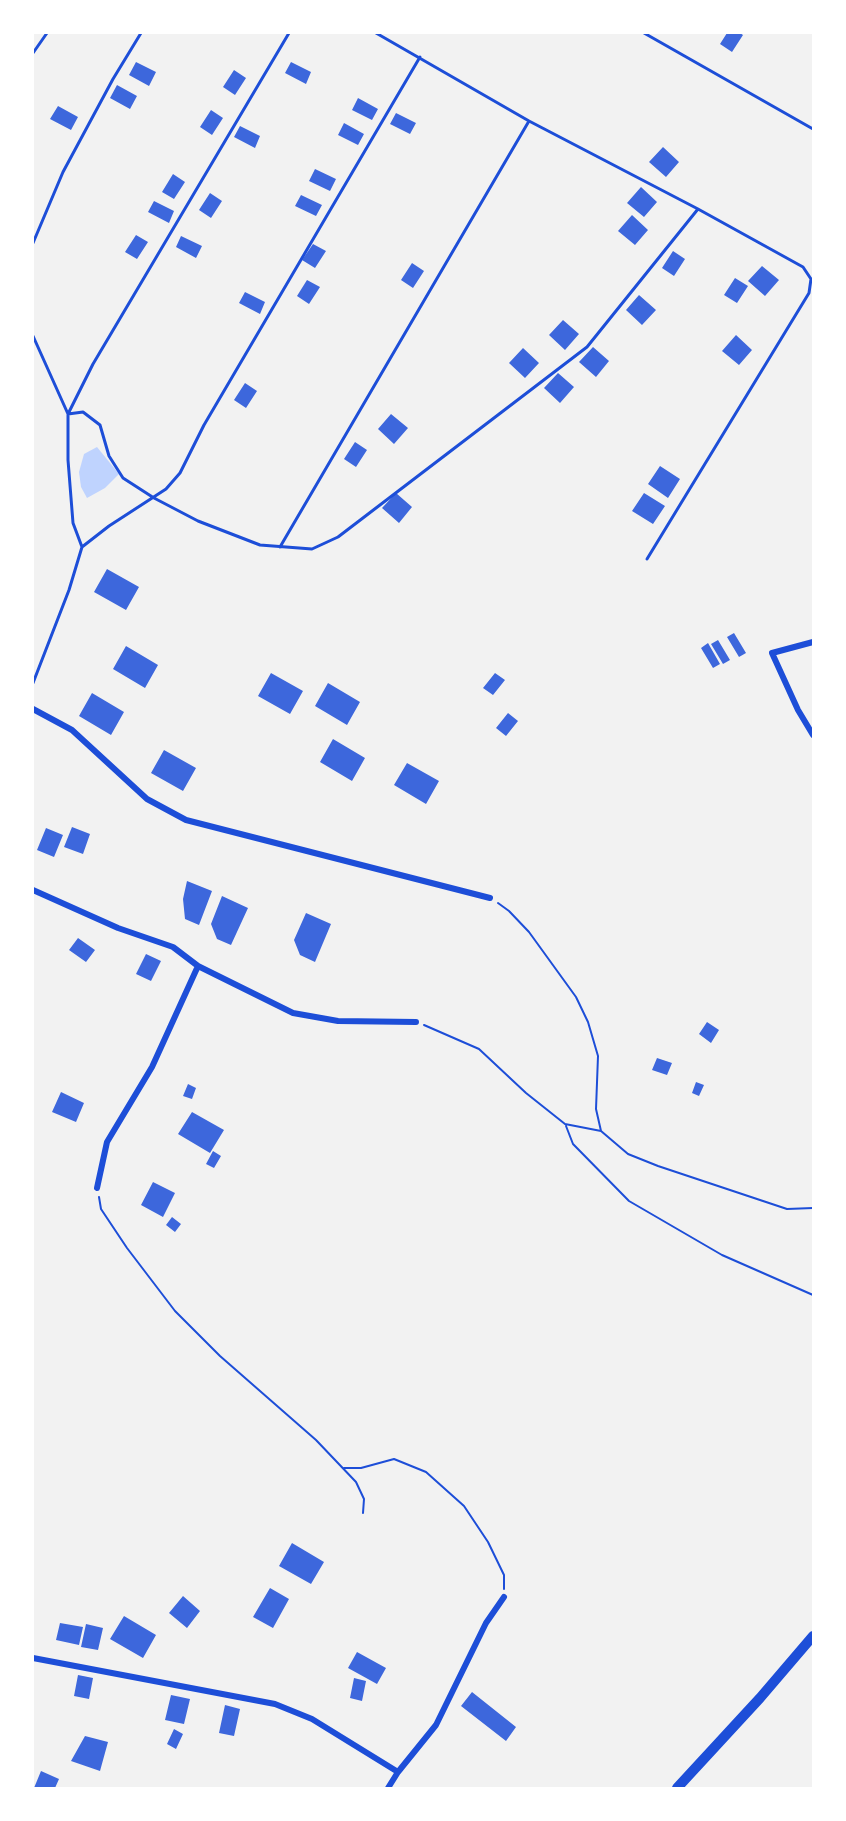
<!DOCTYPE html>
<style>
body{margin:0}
#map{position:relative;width:846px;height:1821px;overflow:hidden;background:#f2f2f2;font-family:"Libre Baskerville",serif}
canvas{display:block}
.frame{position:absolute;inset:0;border:34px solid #fff;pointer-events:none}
</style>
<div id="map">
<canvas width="846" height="1821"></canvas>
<div class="frame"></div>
</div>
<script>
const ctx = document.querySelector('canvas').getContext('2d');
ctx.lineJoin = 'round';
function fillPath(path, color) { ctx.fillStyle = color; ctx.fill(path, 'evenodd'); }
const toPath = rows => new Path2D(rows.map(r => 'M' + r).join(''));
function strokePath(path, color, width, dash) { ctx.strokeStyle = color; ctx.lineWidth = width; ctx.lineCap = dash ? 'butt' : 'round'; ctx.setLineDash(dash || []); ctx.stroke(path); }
const water = toPath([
 [97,447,119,474,105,488,87,498,81,487,79,472,84,454]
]);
const building = toPath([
 [727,33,740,33,743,35,732,52,720,44],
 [136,62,156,72,149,86,129,75],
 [291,62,311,72,306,84,285,73],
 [234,70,246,78,235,95,223,87],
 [117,85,137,96,130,109,110,98],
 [358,98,378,109,372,120,352,110],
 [58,106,78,117,71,130,50,119],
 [211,110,223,118,212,135,200,127],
 [396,113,416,123,410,134,390,124],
 [344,123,364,134,358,145,338,135],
 [240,126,260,136,255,148,234,137],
 [663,147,679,162,666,177,649,162],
 [315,169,336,179,330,191,309,181],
 [173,174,185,182,174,199,162,192],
 [641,187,657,202,644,217,627,203],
 [210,193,222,201,211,218,199,210],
 [301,195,322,205,316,216,295,206],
 [154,201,174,211,169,223,148,212],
 [632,215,648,230,635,245,618,231],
 [136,235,148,242,137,259,125,252],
 [181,236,202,246,196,258,176,247],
 [313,244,326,251,315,268,302,260],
 [673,251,685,259,674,276,662,268],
 [412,263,424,271,413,288,401,280],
 [762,266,779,280,765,296,748,281],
 [735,278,748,286,737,303,724,295],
 [307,280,320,287,309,304,297,296],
 [245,292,265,302,260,314,239,303],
 [639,295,656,310,642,325,626,310],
 [563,320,579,334,565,350,549,335],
 [736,335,752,350,739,365,722,351],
 [593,347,609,361,596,377,579,362],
 [523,348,539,363,525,378,509,363],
 [558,373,574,387,560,403,544,388],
 [245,383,257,391,246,408,234,400],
 [391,414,408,428,394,444,378,429],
 [355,442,367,450,356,467,344,459],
 [660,466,680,479,668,498,648,484],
 [396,493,412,507,399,523,382,508],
 [644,493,665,506,653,524,632,511],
 [107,569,139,587,126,610,94,592],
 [734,633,746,653,739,657,727,637],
 [718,640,730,660,723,664,711,644],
 [708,643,720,664,713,668,701,648],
 [126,646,158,665,145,688,113,669],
 [271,673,303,691,290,714,258,696],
 [495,673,505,680,493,695,483,688],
 [328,683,360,702,347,725,315,706],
 [92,693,124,712,111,735,79,716],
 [508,713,518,721,506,736,496,728],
 [333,739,365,758,352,781,320,762],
 [164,750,196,768,183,791,151,773],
 [407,763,439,781,426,804,394,785],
 [72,827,90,834,83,854,64,847],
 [46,828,63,835,54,857,37,850],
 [187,881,212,891,199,925,185,919,183,899],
 [222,896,248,908,231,945,217,939,211,924],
 [306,913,331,924,315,962,300,955,294,940],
 [78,938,95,950,86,962,69,950],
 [146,954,161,961,151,981,136,974],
 [707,1022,719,1030,711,1043,699,1034],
 [657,1058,672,1063,667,1075,652,1070],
 [696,1082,704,1085,699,1096,692,1093],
 [188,1084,196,1088,192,1099,183,1096],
 [61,1092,84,1103,76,1122,52,1112],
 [192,1112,224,1130,210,1153,178,1134],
 [213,1151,221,1156,214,1168,206,1164],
 [153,1182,175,1193,163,1217,141,1205],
 [172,1217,181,1224,175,1232,166,1225],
 [292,1543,324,1562,311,1584,279,1566],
 [270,1588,289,1599,273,1628,253,1617],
 [183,1596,200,1611,187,1628,169,1613],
 [124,1616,156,1635,143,1658,110,1639],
 [60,1623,83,1627,79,1645,56,1640],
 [86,1624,103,1628,98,1650,81,1647],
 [357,1652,386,1668,377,1684,348,1668],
 [78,1675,93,1678,89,1699,74,1696],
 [354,1678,366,1681,362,1701,350,1698],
 [472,1692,516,1727,506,1741,461,1706],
 [171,1695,190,1699,184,1724,165,1720],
 [225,1705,240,1709,234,1736,219,1733],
 [174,1729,183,1734,176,1749,167,1744],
 [85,1736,108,1742,100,1771,71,1761],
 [41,1771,59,1779,55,1788,34,1788]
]);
const path = toPath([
 [498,903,509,911,529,932,576,997,588,1022,598,1056,596,1109,601,1131],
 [424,1025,479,1049,526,1093,565,1124,601,1131,628,1154,658,1166,787,1209,813,1208],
 [566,1126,573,1144,629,1201,722,1255,813,1295],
 [99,1197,101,1209,127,1248,175,1311,220,1356,316,1440,356,1482,364,1499,363,1513],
 [344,1468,361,1468,394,1459,426,1472,464,1506,488,1542,504,1575,504,1589]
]);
const service = toPath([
 [289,33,93,364,68,414,83,412,100,425,109,456,123,478,154,498,198,521,260,545,312,549,338,537,587,347,698,209],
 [376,33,529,121,698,209,803,267,811,279,809,293,647,559],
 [644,33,813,129],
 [33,53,47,33],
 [33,243,63,172,113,79,141,33],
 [33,336,68,414,68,460,73,523,82,547,69,590,33,683],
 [82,547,109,526,166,489,180,473,204,425,420,57],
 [280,547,529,121]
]);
const minor = toPath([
 [813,642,772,653,798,710,813,735],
 [33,709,72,730,147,799,186,820,490,898],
 [33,890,118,928,173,947,198,966,293,1013,338,1021,416,1022],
 [97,1188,107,1142,152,1067,198,966],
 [33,1658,275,1704,312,1719,398,1772],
 [388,1788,398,1772,436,1725,486,1623,504,1597]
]);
const trunk = toPath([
 [677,1788,760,1698,813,1636]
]);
fillPath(water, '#bfd3fe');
fillPath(building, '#3d67dc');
strokePath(path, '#1d4ed8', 2);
strokePath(service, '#1d4ed8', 3);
strokePath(minor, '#1d4ed8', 6);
strokePath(trunk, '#1d4ed8', 10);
</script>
